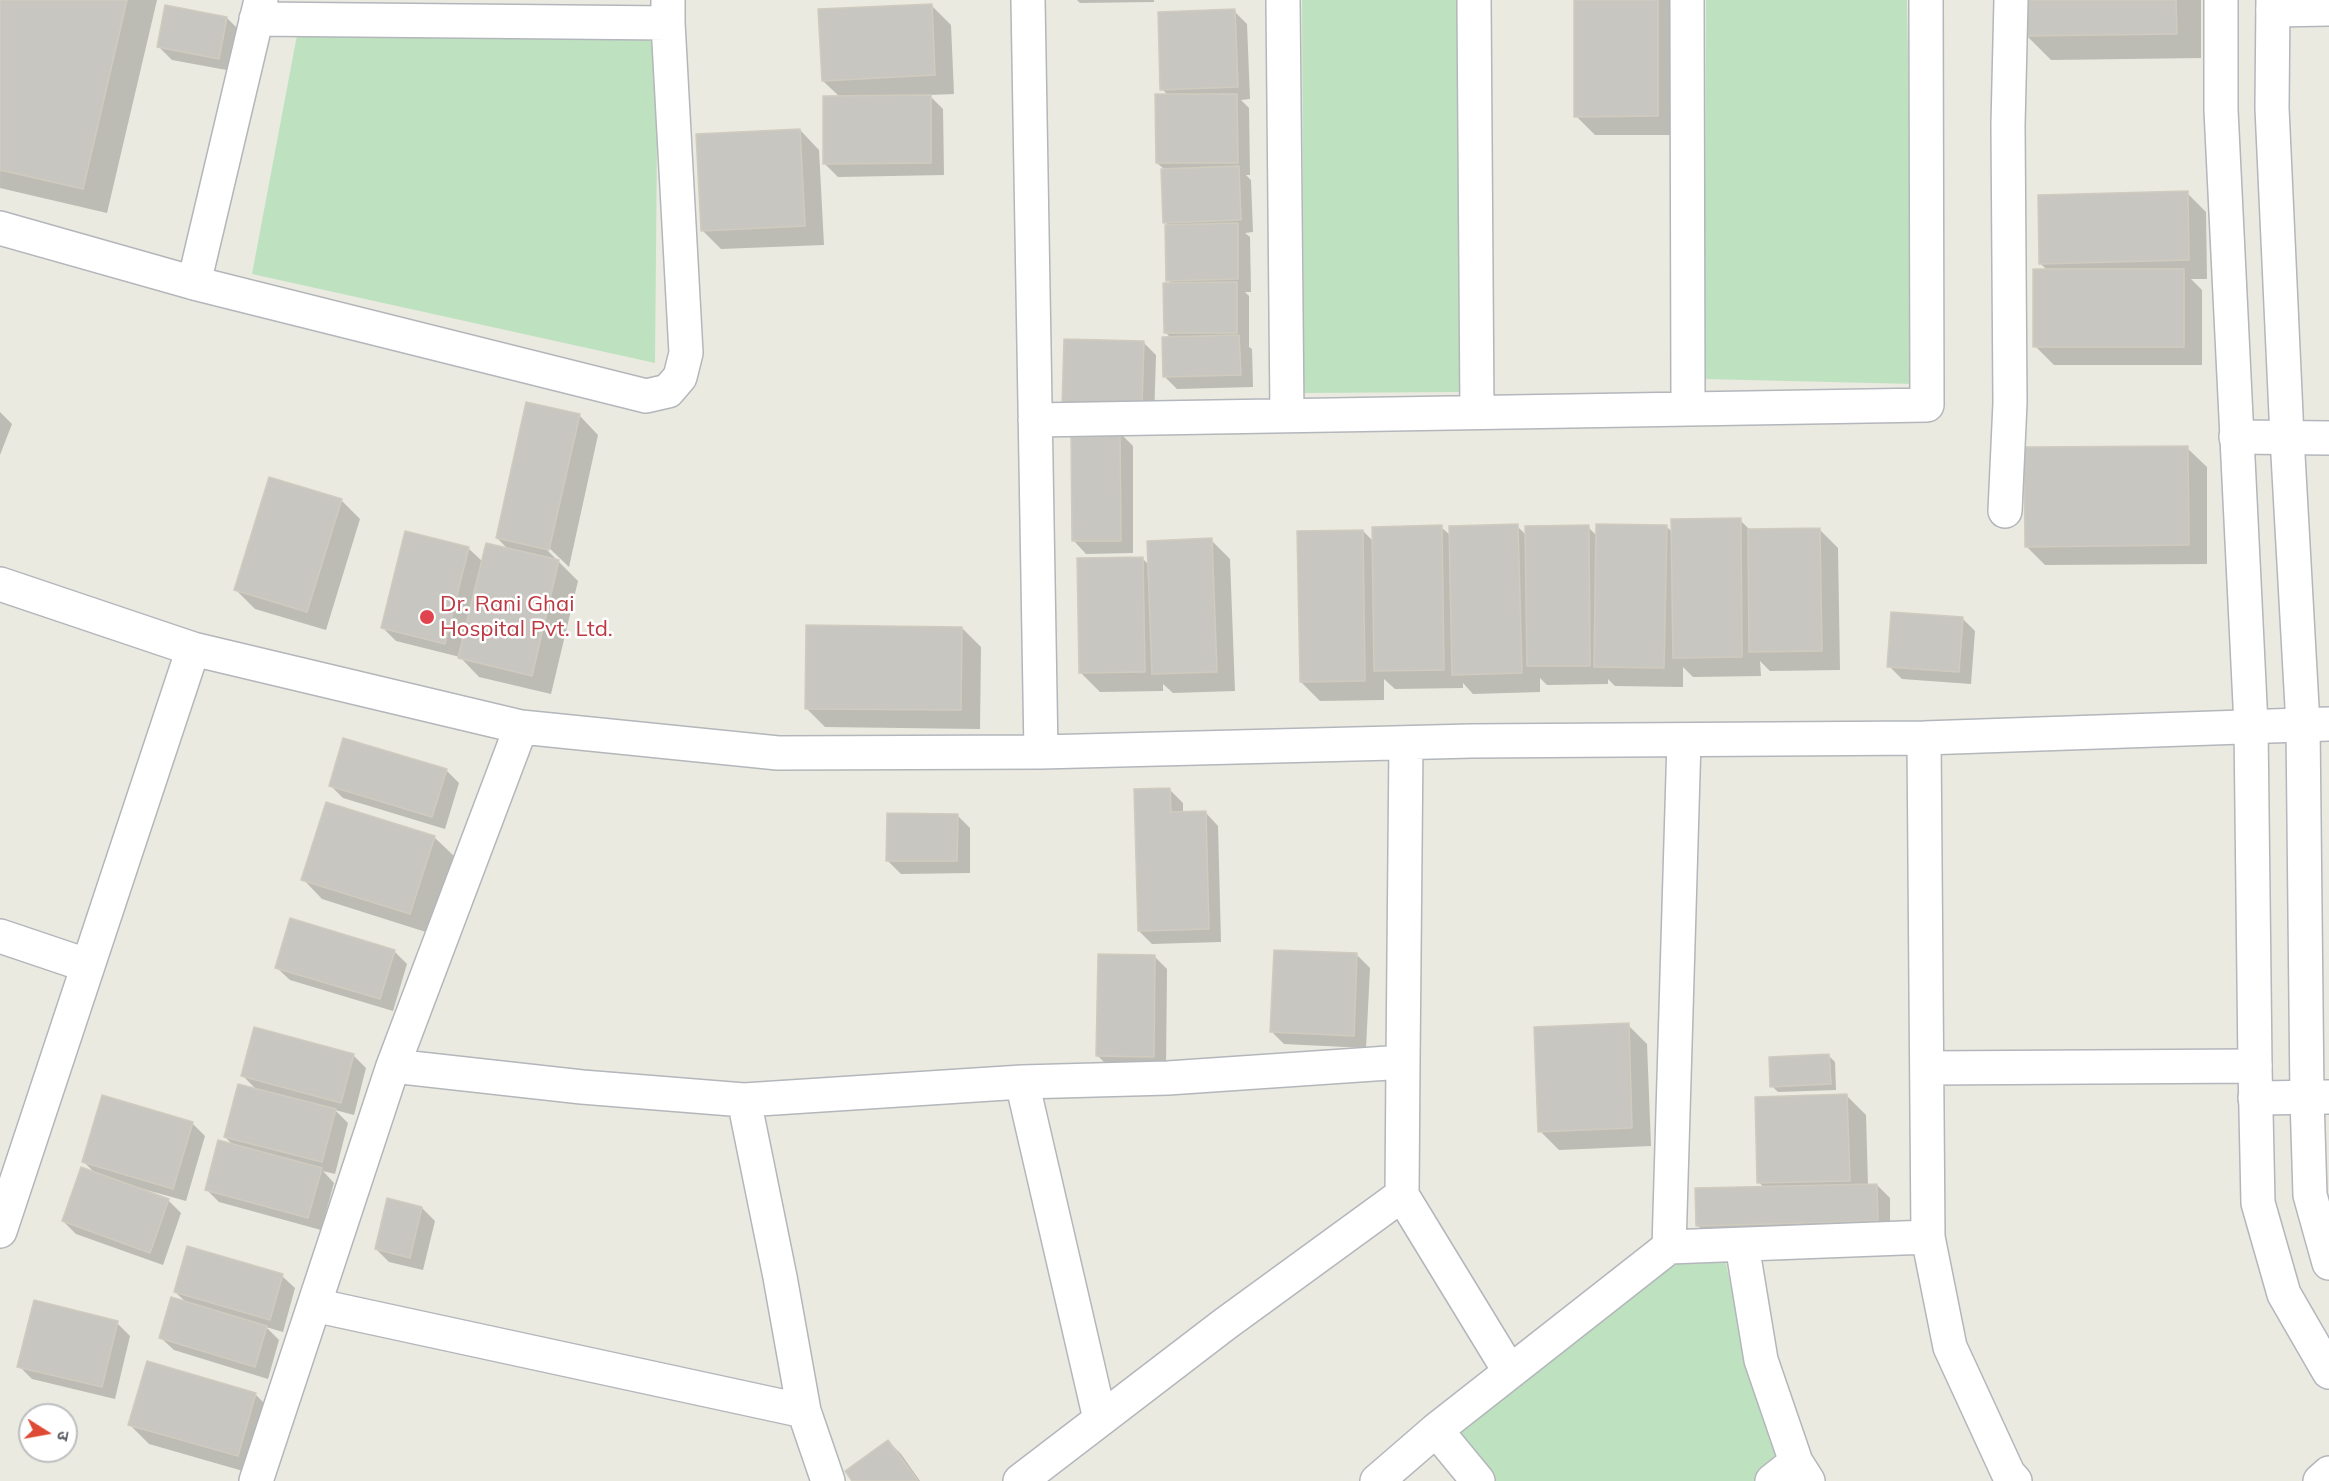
<!DOCTYPE html>
<meta charset="utf-8">
<style>
body{margin:0}
#map{position:relative;width:2329px;height:1481px;overflow:hidden;background:#ebeae1;font-family:Mulish,"Noto Sans Devanagari",sans-serif}
canvas{display:block}
.north{position:absolute;left:18px;top:1403px;width:60px;height:60px;box-sizing:border-box;background:#fff;border:2px solid #bdbec0;border-radius:50%;rotate:101deg;font-size:16px;font-weight:700;line-height:24px;text-align:center;color:#595c61}
.north::after{content:'';display:block;margin:auto;width:21px;height:27px;background:#de4a33;clip-path:polygon(50% 0,100% 100%,50% 72%,0 100%)}
</style>
<div id="map">
<canvas width="2329" height="1481"></canvas>
<div class="north">उ</div>
</div>
<script>
const ctx = document.querySelector('canvas').getContext('2d');
ctx.lineJoin = 'round';
function fillPath(path, color) { ctx.fillStyle = color; ctx.fill(path, 'evenodd'); }
const toPath = rows => new Path2D(rows.map(r => 'M' + r).join(''));
function strokePath(path, color, width, dash) { ctx.strokeStyle = color; ctx.lineWidth = width; ctx.lineCap = dash ? 'butt' : 'round'; ctx.setLineDash(dash || []); ctx.stroke(path); }
function write(font, color, halo, rows, align = 'center') {
  ctx.font = font + ' Mulish,sans-serif'; ctx.lineWidth = 5; ctx.setLineDash([]); ctx.textBaseline = 'middle'; ctx.strokeStyle = halo; ctx.fillStyle = color; for (const [text, x, y, turn = 0] of rows) {
    ctx.save(); ctx.translate(x, y); ctx.rotate((+turn || 0) * Math.PI / 180); ctx.textAlign = isNaN(turn) ? turn : align; if (halo) ctx.strokeText(text, 0, 0); ctx.fillText(text, 0, 0); ctx.restore();
  }
}
const green = toPath([
 [1302,0,1459,0,1460,392,1304,393],
 [1706,0,1907,0,1914,384,1704,379],
 [297,35,658,35,655,363,252,274],
 [1674,1255,1724,1255,1747,1357,1785,1458,1755,1481,1489,1481,1449,1433]
]);
const shadow = toPath([
 [1,0,157,0,107,213,0,188],
 [1077,0,1154,0,1154,2,1080,3],
 [1575,0,1677,0,1677,135,1595,135,1576,116],
 [2025,0,2201,0,2201,58,2051,60,2026,35],
 [931,5,951,25,954,94,929,95,943,109,944,175,838,177,825,164,840,97,823,81],
 [1234,11,1247,24,1250,99,1241,100,1249,108,1250,175,1246,175,1251,180,1253,232,1245,233,1250,237,1251,292,1245,292,1249,296,1249,347,1252,349,1253,387,1177,389,1164,376,1171,338,1165,332,1172,284,1168,280,1165,170,1157,163,1169,96,1162,89],
 [227,18,240,31,232,71,172,60,159,47],
 [800,130,819,150,824,245,721,249,702,230],
 [2187,193,2206,212,2207,279,2191,279,2202,290,2202,365,2054,365,2035,346,2047,270,2040,263],
 [1065,340,1143,342,1156,355,1154,420],
 [0,412,12,424,0,455],
 [579,415,598,435,569,567,545,544,543,546,578,581,551,694,479,677,460,657,396,641,383,628,468,548,483,562,509,550,497,538],
 [1120,433,1133,446,1133,553,1086,554,1074,541],
 [2187,448,2207,467,2207,564,2045,565,2026,546],
 [341,500,360,519,326,630,255,609,236,590],
 [1740,520,1750,530,1819,529,1838,548,1840,670,1770,671,1760,661,1761,676,1693,677,1683,667,1683,687,1615,686,1608,679,1608,684,1547,685,1540,678,1540,692,1473,694,1463,683,1463,688,1395,689,1384,679,1384,700,1320,701,1301,682,1363,531,1374,542,1441,527,1451,536,1517,526,1527,536,1588,527,1598,537,1666,526,1673,533],
 [1211,540,1230,559,1235,691,1173,693,1163,684,1163,691,1100,692,1080,672,1142,558,1149,565],
 [1962,618,1975,631,1971,684,1902,679,1889,666],
 [962,628,981,647,980,729,825,727,806,708],
 [446,770,459,783,445,829,343,798,330,785],
 [1170,790,1183,803,1183,813,1206,813,1218,826,1221,942,1152,944,1139,931],
 [957,815,970,828,970,873,901,874,888,861],
 [434,837,454,856,429,933,322,899,303,879],
 [394,951,407,964,393,1011,290,980,277,968],
 [1357,955,1370,968,1366,1048,1284,1044,1271,1031],
 [1154,956,1167,969,1166,1069,1111,1069,1098,1056],
 [1628,1025,1647,1044,1651,1146,1559,1150,1540,1131],
 [353,1055,366,1068,354,1115,335,1110,348,1123,335,1174,323,1171,334,1183,321,1230,219,1202,206,1189,234,1146,225,1137,257,1090,242,1075],
 [1829,1056,1835,1062,1836,1090,1778,1092,1772,1086],
 [1846,1095,1866,1115,1868,1185,1877,1185,1890,1198,1890,1233,1710,1238,1697,1225,1764,1188,1759,1182],
 [192,1123,205,1136,186,1201,143,1189,142,1191,168,1200,181,1213,163,1265,76,1234,63,1221,97,1175,84,1162],
 [422,1208,435,1221,423,1270,389,1262,376,1249],
 [282,1276,295,1288,283,1332,266,1327,279,1340,268,1379,174,1350,161,1338,187,1303,175,1292],
 [117,1323,130,1336,115,1399,32,1379,19,1366],
 [255,1394,274,1413,257,1475,149,1444,130,1425],
 [888,1441,901,1454,920,1481,854,1481]
]);
const building = toPath([
 [0,0,127,0,83,189,0,170,0,0],
 [1574,0,1658,0,1658,116,1574,117,1574,0],
 [2024,0,2176,0,2177,34,2024,36,2024,0],
 [932,4,935,75,822,81,818,9,932,4],
 [165,5,227,17,219,59,157,47,165,5],
 [1235,9,1238,87,1160,90,1158,12,1235,9],
 [1155,94,1237,94,1238,163,1156,163,1155,94],
 [931,95,931,163,823,164,823,96,931,95],
 [800,129,805,226,701,231,696,134,800,129],
 [1239,166,1241,220,1163,223,1161,169,1239,166],
 [2188,191,2189,260,2039,264,2038,195,2188,191],
 [1238,223,1238,279,1166,281,1165,225,1238,223],
 [2033,269,2184,269,2184,347,2033,347,2033,269],
 [1237,282,1237,333,1164,333,1163,283,1237,282],
 [1239,335,1241,375,1163,377,1162,337,1239,335],
 [1064,339,1144,341,1142,407,1062,405,1064,339],
 [526,402,580,414,549,550,496,538,526,402],
 [1120,432,1121,541,1072,541,1071,433,1120,432],
 [2188,446,2189,545,2025,547,2024,447,2188,446],
 [269,477,342,499,307,612,234,590,269,477],
 [1741,518,1742,657,1673,658,1671,519,1741,518],
 [1518,524,1522,673,1452,675,1449,526,1518,524],
 [1596,524,1667,525,1664,668,1594,667,1596,524],
 [1442,525,1444,670,1374,671,1372,527,1442,525],
 [1589,525,1590,666,1527,666,1525,526,1589,525],
 [1820,528,1822,651,1749,652,1748,529,1820,528],
 [1363,530,1365,681,1300,682,1297,531,1363,530],
 [405,531,469,547,445,644,381,628,405,531],
 [1212,538,1217,672,1152,674,1147,541,1212,538],
 [486,543,559,560,532,676,458,658,486,543],
 [1143,557,1145,672,1079,673,1077,558,1143,557],
 [1891,612,1963,617,1959,672,1887,667,1891,612],
 [806,625,962,627,961,710,805,709,806,625],
 [343,738,447,769,432,817,329,786,343,738],
 [1170,788,1171,812,1206,811,1209,929,1138,931,1134,789,1170,788],
 [326,802,435,836,410,914,301,880,326,802],
 [887,813,958,814,957,861,886,861,887,813],
 [290,918,395,950,380,999,275,968,290,918],
 [1274,950,1357,953,1354,1036,1270,1032,1274,950],
 [1098,954,1155,955,1154,1057,1096,1056,1098,954],
 [1629,1023,1632,1128,1538,1132,1534,1027,1629,1023],
 [254,1027,354,1054,341,1103,241,1076,254,1027],
 [1829,1054,1831,1084,1770,1087,1769,1057,1829,1054],
 [238,1084,336,1109,322,1162,224,1137,238,1084],
 [1847,1094,1850,1181,1757,1183,1755,1097,1847,1094],
 [102,1095,193,1122,173,1189,82,1162,102,1095],
 [218,1140,322,1168,308,1218,205,1190,218,1140],
 [81,1167,169,1199,150,1253,62,1221,81,1167],
 [1877,1184,1878,1221,1696,1226,1695,1188,1877,1184],
 [387,1198,422,1207,410,1258,375,1249,387,1198],
 [187,1246,283,1274,270,1320,174,1292,187,1246],
 [171,1297,267,1326,255,1367,159,1338,171,1297],
 [34,1300,118,1321,102,1387,17,1367,34,1300],
 [147,1361,256,1393,238,1456,128,1425,147,1361],
 [888,1440,918,1481,852,1481,845,1471,888,1440]
]);
const minor = toPath([
 [1028,0,1041,752],
 [1283,0,1287,415],
 [1474,0,1477,412],
 [1687,0,1688,408],
 [2273,10,2329,9],
 [256,19,668,23],
 [0,228,194,283,646,396,668,391,680,377,686,353,668,23,668,0],
 [194,283,261,0],
 [1035,420,1927,405,1926,0],
 [2236,437,2329,438],
 [2005,511,2010,403,2008,125,2011,0],
 [0,584,193,649,521,727,778,753,1041,752,1471,741,1924,738,2329,724],
 [1924,738,1928,1237,1950,1347,2008,1473,2015,1481],
 [0,936,86,965],
 [1403,1062,1406,743],
 [393,1066,582,1087,744,1100,780,1277,804,1411,828,1481],
 [1927,1068,2255,1066],
 [2255,1098,2329,1097],
 [744,1100,1022,1082],
 [0,1231,193,649],
 [1742,1245,1761,1360,1796,1462,1808,1481],
 [1669,1247,1928,1237],
 [314,1305,804,1411],
 [1100,1419,1022,1082,1168,1078,1403,1062,1402,1195,1510,1372],
 [1436,1430,1478,1481],
 [256,1481,393,1066,521,727],
 [1020,1481,1225,1324,1402,1195],
 [1377,1481,1436,1430,1669,1247,1684,740],
 [1772,1481,1796,1462],
 [2320,1481,2329,1473]
]);
const tertiary = toPath([
 [2221,0,2221,110,2251,725,2255,1066,2258,1203,2284,1294,2329,1372],
 [2273,0,2272,108,2287,437,2303,725,2307,1098,2310,1195,2329,1263]
]);
const markers = [
 [427,617,8,"#e0444e"]
];
const healthNames = [
 ["Dr. Rani Ghai",440,604],
 ["Hospital Pvt. Ltd.",440,629]
];
fillPath(green, '#bee2c0');
fillPath(shadow, '#0003');
fillPath(building, '#c8c6c0');
strokePath(building, '#d0cbbf', 1.5);
strokePath(minor, '#b3b6bb', 36);
strokePath(tertiary, '#b3b6bb', 36);
strokePath(minor, '#fff', 33);
strokePath(tertiary, '#fff', 33);
for (const [x, y, r, color] of markers) { const dot = new Path2D(); dot.arc(x, y, r, 0, 2 * Math.PI); ctx.fillStyle = color; ctx.fill(dot); strokePath(dot, '#fff', 2); }
write('22px', '#be3a42', '#fff', healthNames, 'left');
</script>
